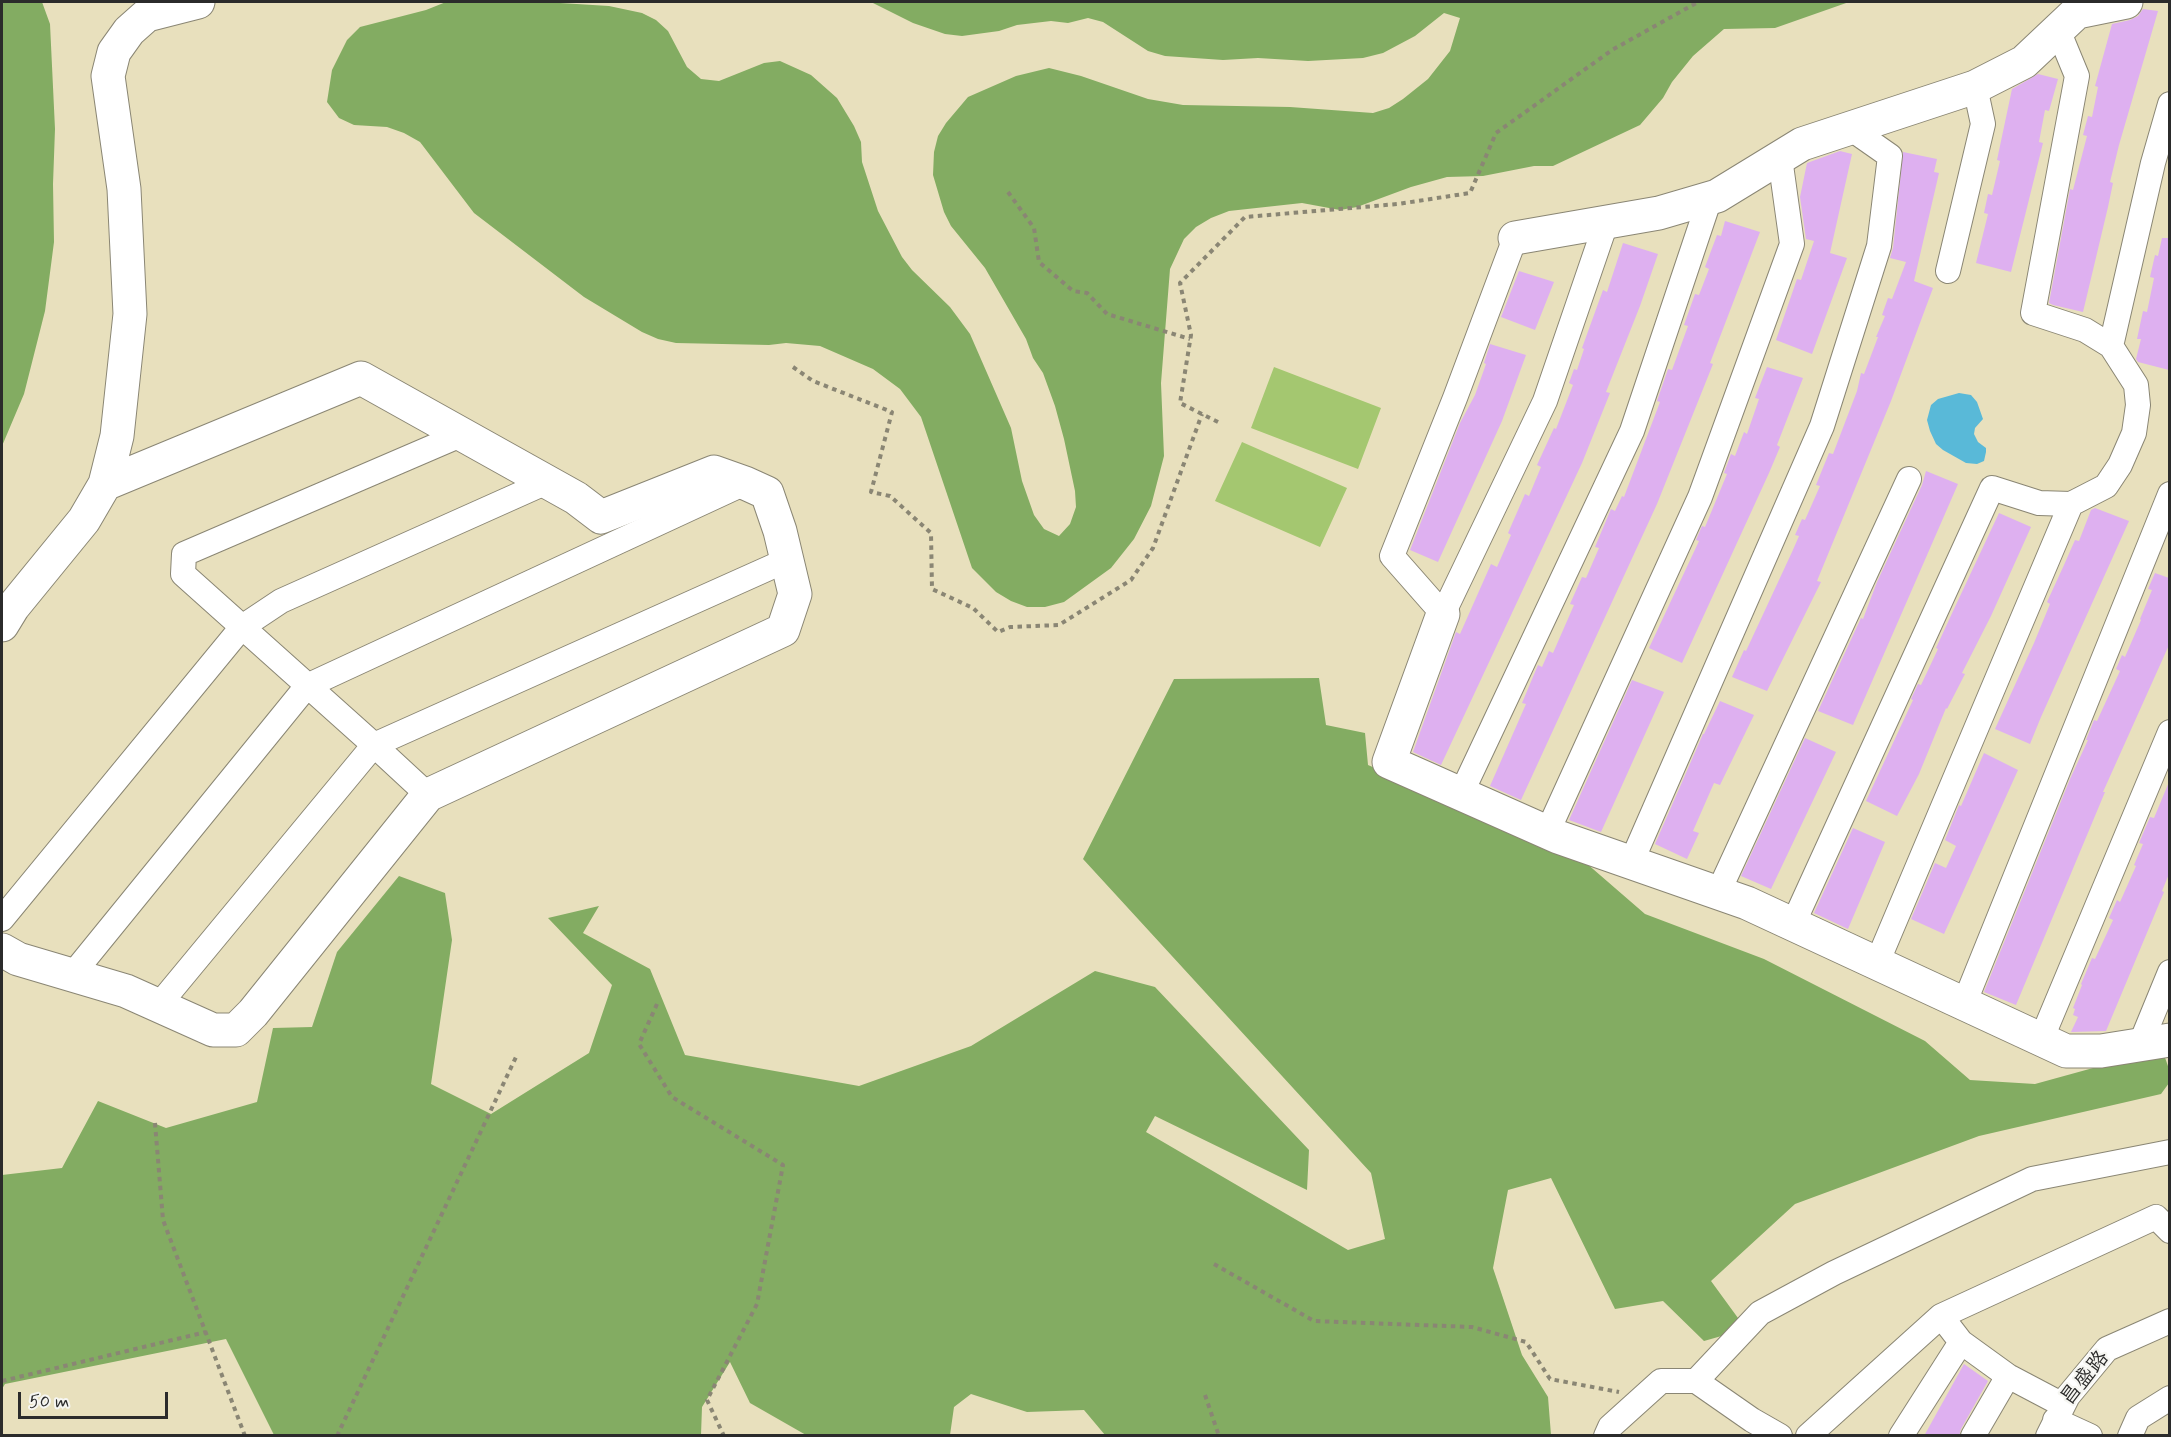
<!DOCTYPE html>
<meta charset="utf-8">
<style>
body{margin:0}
#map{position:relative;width:2171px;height:1437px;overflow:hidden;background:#e8e0bd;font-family:Mynerve,sans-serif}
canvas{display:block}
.frame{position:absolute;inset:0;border:3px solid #2b2b2b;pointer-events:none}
.scale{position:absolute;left:18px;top:1392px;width:150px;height:27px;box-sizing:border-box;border:3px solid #2b2b2b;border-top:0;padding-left:8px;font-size:18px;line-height:21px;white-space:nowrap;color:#2b2b2b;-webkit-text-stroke:4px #f6f6f2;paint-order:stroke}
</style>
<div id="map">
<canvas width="2171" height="1437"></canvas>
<div class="frame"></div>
<div class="scale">50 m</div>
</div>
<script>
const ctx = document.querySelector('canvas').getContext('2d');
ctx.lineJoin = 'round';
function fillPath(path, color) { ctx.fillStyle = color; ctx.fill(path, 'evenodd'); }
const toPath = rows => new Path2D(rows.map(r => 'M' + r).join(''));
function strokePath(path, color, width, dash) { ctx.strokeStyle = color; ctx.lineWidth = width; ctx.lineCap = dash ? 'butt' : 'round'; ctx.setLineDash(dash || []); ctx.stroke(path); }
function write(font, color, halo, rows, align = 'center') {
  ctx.font = font + ' Mynerve,"LXGW WenKai TC",sans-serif'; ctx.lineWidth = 4.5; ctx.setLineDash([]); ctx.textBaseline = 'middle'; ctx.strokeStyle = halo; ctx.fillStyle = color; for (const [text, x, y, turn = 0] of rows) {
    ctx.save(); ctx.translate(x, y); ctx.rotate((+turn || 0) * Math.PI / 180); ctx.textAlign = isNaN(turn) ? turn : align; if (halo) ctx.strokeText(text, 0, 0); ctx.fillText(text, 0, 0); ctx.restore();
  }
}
const green = toPath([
 [1274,367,1381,408,1358,469,1251,428],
 [1242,442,1347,488,1320,547,1215,501]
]);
const forest = toPath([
 [2,2,42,2,50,24,55,129,53,184,54,242,45,311,24,394,2,446],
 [446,2,544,2,609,6,642,13,656,20,668,31,687,67,701,79,719,81,764,63,780,61,811,75,837,98,854,126,861,142,862,162,878,211,902,257,912,270,950,307,970,334,1011,428,1022,481,1034,515,1044,529,1059,536,1070,524,1076,507,1075,491,1064,439,1055,406,1043,373,1033,358,1026,339,985,268,951,226,944,212,933,175,934,152,938,136,946,123,968,97,1016,76,1049,68,1081,76,1148,99,1183,105,1290,107,1373,113,1389,108,1403,99,1428,79,1450,51,1460,18,1444,13,1415,36,1383,53,1363,58,1308,61,1258,58,1223,60,1165,56,1148,51,1103,22,1088,18,1068,23,1051,21,1017,25,999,31,962,36,945,34,913,23,871,2,1849,2,1775,28,1724,29,1693,56,1672,82,1663,98,1640,125,1553,166,1534,166,1483,176,1447,177,1411,187,1357,207,1340,210,1302,203,1229,211,1211,218,1196,227,1184,239,1170,269,1161,383,1164,456,1151,506,1134,539,1111,568,1064,602,1045,607,1027,607,1011,601,996,592,972,568,921,417,900,389,873,369,820,346,786,343,769,345,676,343,658,339,642,332,584,297,474,213,420,142,404,133,387,127,354,125,339,118,327,102,332,70,347,40,360,27,426,10],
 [1319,678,1326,725,1365,733,1368,765,1578,856,1645,914,1764,959,1925,1041,1970,1080,2035,1084,2162,1049,2169,1069,2169,1083,2161,1094,1979,1136,1795,1204,1711,1281,1746,1329,1704,1341,1663,1301,1615,1309,1551,1178,1508,1190,1493,1268,1522,1355,1548,1397,1551,1435,1105,1435,1084,1410,1027,1412,971,1394,954,1407,950,1435,806,1435,750,1403,730,1362,702,1407,701,1435,274,1435,226,1339,5,1384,2,1389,2,1175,62,1168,98,1101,166,1128,257,1102,273,1028,312,1027,337,952,399,876,445,893,452,940,431,1084,491,1114,589,1053,612,985,548,918,599,906,583,933,650,969,685,1055,859,1086,971,1046,1095,971,1155,987,1309,1150,1307,1190,1155,1116,1146,1132,1348,1250,1385,1239,1371,1173,1083,859,1174,679]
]);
const water = toPath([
 [1959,393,1971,395,1977,402,1983,419,1975,428,1974,434,1978,442,1986,448,1986,452,1984,461,1977,464,1966,463,1943,450,1936,444,1930,431,1927,420,1931,405,1938,399]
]);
const building = toPath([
 [2143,9,2158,11,2119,145,2110,182,2113,183,2108,207,2083,312,2053,305,2049,303,2070,189,2073,190,2087,136,2083,135,2088,116,2092,117,2098,87,2095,86,2112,24,2130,20,2138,16],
 [2038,74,2058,79,2049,111,2045,110,2039,142,2043,143,2011,272,1976,263,1988,214,1984,213,1988,194,1992,195,2000,161,1997,160,2012,89],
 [1840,151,1852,154,1830,253,1847,258,1812,354,1776,340,1797,279,1801,280,1814,241,1806,239,1800,197,1807,163],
 [1903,152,1937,159,1934,172,1939,173,1914,281,1933,288,1891,401,1817,581,1821,582,1767,691,1732,677,1744,650,1746,651,1792,552,1799,536,1795,535,1802,519,1805,520,1820,486,1816,485,1829,453,1833,454,1857,391,1861,373,1864,374,1878,337,1876,337,1885,316,1882,315,1888,298,1892,299,1906,262,1890,258,1893,248],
 [1725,221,1760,232,1710,363,1713,364,1657,504,1521,800,1490,786,1526,704,1522,703,1538,665,1542,667,1549,651,1553,653,1574,605,1570,604,1582,577,1586,578,1599,548,1595,547,1611,509,1615,511,1622,496,1624,497,1660,402,1657,401,1668,369,1672,370,1688,326,1684,325,1695,294,1699,295,1709,269,1705,267,1717,235,1721,236],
 [2162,238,2169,238,2169,370,2138,362,2136,359,2141,339,2137,339,2143,311,2147,312,2154,278,2150,277,2155,255,2158,256],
 [1623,243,1658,254,1640,306,1606,392,1610,393,1582,463,1441,765,1413,752,1456,632,1460,634,1491,564,1497,567,1511,535,1508,533,1525,494,1529,496,1541,467,1537,465,1554,428,1556,429,1573,385,1569,383,1574,369,1577,370,1584,349,1582,348,1603,290,1607,292],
 [1519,271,1554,282,1535,330,1501,317],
 [1490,344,1526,355,1502,421,1438,562,1410,550,1460,423,1475,395,1486,364,1484,363],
 [1767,367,1803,378,1777,445,1780,447,1769,473,1682,663,1649,648,1699,541,1696,540,1702,526,1705,527,1727,474,1724,473,1731,454,1735,456,1744,432,1747,434,1759,399,1755,398],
 [1926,471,1958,484,1853,725,1818,711,1861,618,1863,619,1877,582,1922,485],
 [2095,508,2129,521,2041,717,2030,744,1995,729,2034,643,2050,604,2047,602,2064,565,2075,540,2079,541,2091,510],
 [1999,513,2031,527,1991,616,1962,673,1965,674,1947,709,1946,708,1919,774,1897,816,1866,801,1913,700,1911,699,1918,684,1921,685,1938,649,1936,648,1954,609],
 [2155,573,2169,578,2169,645,2103,792,2105,792,2016,1005,1984,992,2070,779,2088,740,2086,740,2094,720,2097,721,2120,671,2116,669,2122,655,2125,657,2141,620,2140,619,2152,590,2148,589],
 [1632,680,1664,692,1601,832,1569,820],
 [1720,701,1754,715,1720,785,1714,783,1693,831,1699,833,1687,859,1655,844,1703,734,1704,734],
 [1805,738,1836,752,1771,889,1741,876],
 [1984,753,2018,770,1944,934,1911,919,1935,863,1946,868,1956,846,1945,840,1959,805,1961,806],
 [2169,782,2169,874,2162,891,2164,892,2106,1031,2071,1032,2078,1017,2073,1015,2075,1009,2073,1008,2082,985,2081,984,2092,958,2095,959,2113,920,2109,918,2117,900,2120,902,2136,866,2134,865,2143,844,2139,843,2150,817,2154,818],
 [1853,828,1885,842,1848,929,1814,913],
 [1964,1364,1988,1381,1961,1429,1959,1436,1924,1436]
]);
const path = toPath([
 [1008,192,1034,228,1039,262,1073,291,1087,293,1107,314,1190,339],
 [793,367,813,381,892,412,871,492,890,496,931,533,932,589,973,608,998,632,1010,627,1059,625,1131,580,1153,548,1202,414],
 [1218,422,1180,403,1191,335,1180,283,1245,217,1398,204,1470,193,1496,133,1612,50,1698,2],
 [657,1004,639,1044,672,1097,783,1165,757,1304,707,1400,724,1436],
 [155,1123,163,1220,245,1436],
 [1214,1264,1314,1321,1472,1327,1526,1342,1550,1379,1619,1392],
 [2,1381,206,1332],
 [1205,1395,1219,1436],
 [337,1436,516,1057]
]);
const street = toPath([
 [1515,238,1455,398,1392,556,1443,614,1545,401,1606,223],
 [1948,271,1983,124,1975,87],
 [2111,346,2153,163,2170,104],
 [1461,794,1632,431,1710,198],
 [428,795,374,745,787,560],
 [1547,833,1700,497,1792,244,1780,158],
 [1631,863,1822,426,1879,246,1890,156,1850,128],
 [1718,893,1909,479],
 [2,919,242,627,281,601,547,482],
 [1793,924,1992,488,2039,503,2071,504,2106,486,2120,465,2134,433,2138,405,2136,385,2111,346,2085,330,2033,313,2077,76,2058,30],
 [1877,963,2071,504],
 [72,975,307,686,745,483],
 [1964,1004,2170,494],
 [158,1006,374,745,183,574,184,554,463,434],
 [2041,1040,2170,732],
 [2140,1045,2170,972],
 [1941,1316,2156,1217,2170,1231],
 [1696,1381,1752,1420,1780,1436],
 [2055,1420,2090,1436],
 [1606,1436,1610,1427,1661,1381,1696,1381,1760,1313,1834,1273,2032,1179,2170,1152],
 [1808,1436,1941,1316,1961,1342,2008,1376,2063,1405],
 [1901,1436,1961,1342],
 [1973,1436,2008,1376],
 [2048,1436,2068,1396,2107,1349,2170,1321],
 [2130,1436,2138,1418,2170,1398]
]);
const secondary = toPath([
 [1515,238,1659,213,1717,196,1802,144,1975,87,2024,62,2077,12,2126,2],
 [1443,614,1389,762,1558,837,1747,903,2066,1051,2101,1051,2170,1040],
 [2,625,13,607,84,520,105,484,117,436,130,314,124,189,108,76,114,52,129,31,147,15,198,2],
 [2,950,18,959,126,991,213,1030,236,1030,253,1013,428,795,783,630,795,594,780,531,767,493,745,483,714,472,601,517,576,498,361,378,105,484]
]);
const streetNames = [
 ["昌盛路",2086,1379,-51]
];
fillPath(green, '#a4c770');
fillPath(forest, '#83ac62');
fillPath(water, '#59b9d8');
fillPath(building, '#deb0f0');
strokePath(street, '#8a8674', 26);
strokePath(secondary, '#8a8674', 35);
strokePath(path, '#8a8674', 4, [4.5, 4.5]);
strokePath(street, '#fff', 24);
strokePath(secondary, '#fff', 33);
write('21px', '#2b2b2b', '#f6f6f2', streetNames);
</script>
